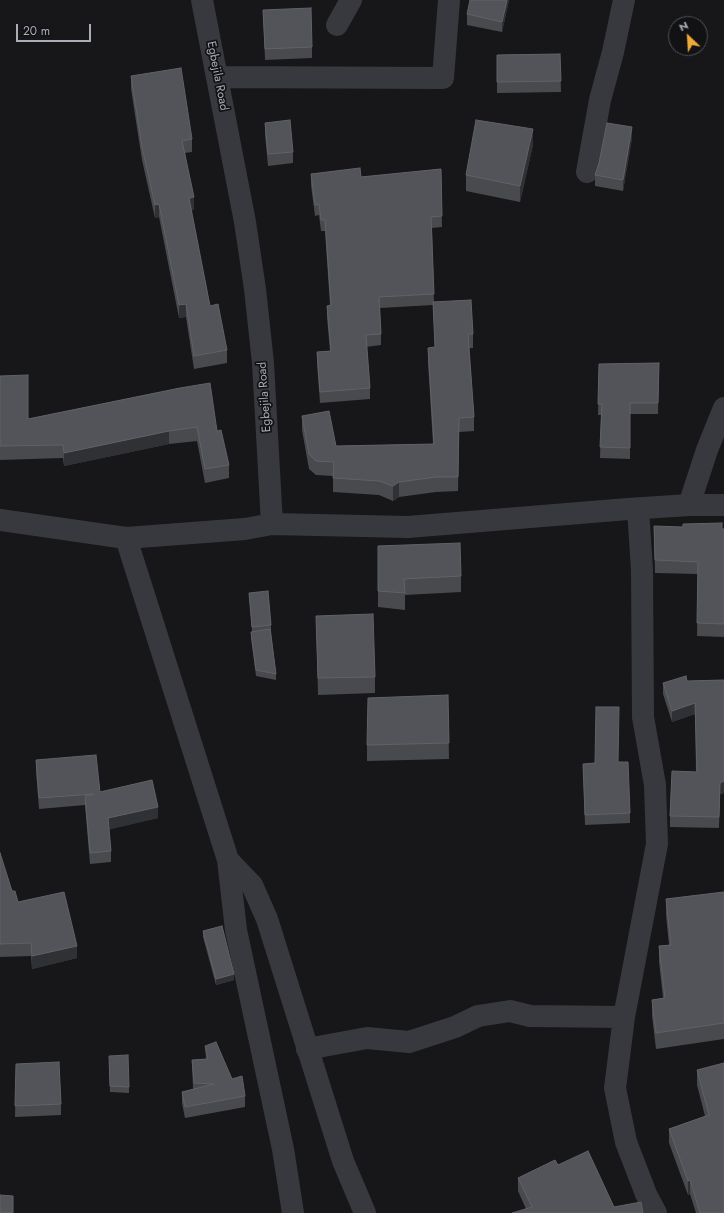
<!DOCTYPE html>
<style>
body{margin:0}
#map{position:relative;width:724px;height:1213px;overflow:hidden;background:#171719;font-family:Jost,sans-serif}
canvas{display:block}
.north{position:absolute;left:668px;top:16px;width:40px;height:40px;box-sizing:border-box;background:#121214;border:1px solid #4e5056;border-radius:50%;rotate:335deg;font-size:11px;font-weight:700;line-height:16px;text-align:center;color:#a9aeb9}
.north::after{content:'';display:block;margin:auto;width:14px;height:18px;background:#efab39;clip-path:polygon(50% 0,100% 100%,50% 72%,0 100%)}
.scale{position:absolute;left:16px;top:24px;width:75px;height:18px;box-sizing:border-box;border:2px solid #a9aeb9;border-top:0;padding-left:5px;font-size:12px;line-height:14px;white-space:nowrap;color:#a9aeb9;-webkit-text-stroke:3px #121214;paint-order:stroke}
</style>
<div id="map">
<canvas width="724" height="1213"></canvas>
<div class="north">N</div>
<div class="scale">20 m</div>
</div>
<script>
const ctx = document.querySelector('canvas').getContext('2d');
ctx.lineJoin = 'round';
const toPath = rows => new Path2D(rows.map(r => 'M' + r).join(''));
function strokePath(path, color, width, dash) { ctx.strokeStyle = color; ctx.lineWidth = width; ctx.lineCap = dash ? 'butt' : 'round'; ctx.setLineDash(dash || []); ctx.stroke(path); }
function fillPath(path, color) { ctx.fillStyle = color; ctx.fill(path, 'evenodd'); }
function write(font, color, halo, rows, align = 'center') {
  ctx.font = font + ' Jost,sans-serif'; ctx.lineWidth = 3.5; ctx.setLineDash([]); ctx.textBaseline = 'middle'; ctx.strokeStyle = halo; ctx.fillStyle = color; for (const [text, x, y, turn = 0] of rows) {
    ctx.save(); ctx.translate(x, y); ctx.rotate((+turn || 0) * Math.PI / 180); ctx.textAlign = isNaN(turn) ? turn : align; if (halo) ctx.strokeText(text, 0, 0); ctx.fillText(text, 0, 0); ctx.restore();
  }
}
const minor = toPath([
 [202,0,245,222,255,289,263,363,272,524],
 [337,25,351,0],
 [218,77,443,78,449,0],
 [587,172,600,100,613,52,624,0],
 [689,505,707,450,724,408],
 [638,509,642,570,643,717,655,785,657,844,624,1017,615,1088,626,1142,646,1194,656,1213],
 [0,520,126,538,245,529,272,524,408,527,628,509,689,505,724,505],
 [126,538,228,860,252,885,267,919,343,1161,365,1213],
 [228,860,236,930,283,1149,293,1213],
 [307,1049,367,1038,409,1042,455,1027,478,1016,510,1011,530,1016,624,1017]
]);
const wall = toPath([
 [509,0,502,32,467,25,467,14],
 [263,10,312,47,312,58,265,60],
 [560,54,561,92,497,93,497,55],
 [131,76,192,139,192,152,185,153,194,210,191,210,210,306,227,350,227,363,194,369,186,317,179,318,159,217,155,218,142,160,131,89],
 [265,123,293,152,293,163,268,166,265,134],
 [632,138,623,191,595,186,595,175,599,163],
 [533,145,520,202,466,191,466,175],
 [441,169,442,227,432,228,434,302,473,334,473,348,469,348,474,417,474,431,459,432,458,491,436,492,399,497,393,501,379,495,333,492,333,476,316,475,309,469,302,430,302,416,336,446,433,444,428,362,428,348,435,347,433,305,380,308,381,334,381,345,366,347,370,388,370,399,320,403,317,363,317,352,330,351,327,317,327,306,330,305,325,231,321,231,319,215,315,216,311,185,311,174,361,177],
 [659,363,658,414,630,414,630,459,600,458,601,415,598,415,599,364],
 [0,376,28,419,180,388,217,431,229,465,229,478,205,483,197,441,169,444,64,466,63,458,0,460],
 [654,526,724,529,724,637,697,636,698,574,655,573],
 [378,546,461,576,461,592,405,595,405,610,378,607],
 [249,593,271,625,271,631,276,674,276,680,256,676,251,638,252,632],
 [316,616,375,677,375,693,318,695],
 [724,680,724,793,720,794,719,828,670,827,670,816,696,772,695,714,672,722,663,694,663,683,687,681],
 [448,695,449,759,367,761,367,745],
 [36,760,100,792,158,818,109,829,111,851,111,862,90,864,85,805,39,809,36,771],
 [618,762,630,813,630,823,585,825,583,764],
 [0,853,12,891,18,902,77,958,32,969,31,956,0,957],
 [724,892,724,1039,656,1049,652,1016,652,1000,663,998,659,962,659,946,669,945,666,915,666,899],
 [203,931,234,980,216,985,203,937],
 [205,1046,245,1096,245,1107,185,1118,182,1103,182,1092,193,1089,192,1060,206,1059],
 [109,1061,129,1087,129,1093,110,1092],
 [724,1063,724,1213,696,1213,690,1194,688,1195,669,1143,669,1129,705,1116,697,1085,697,1070],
 [16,1064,61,1104,61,1115,15,1117],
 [558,1165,614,1207,643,1213,526,1209,518,1191,518,1178]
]);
const shadedWall = toPath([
 [507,0,509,0,502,32,502,22],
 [632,127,632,138,623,191,623,180],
 [533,129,533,145,520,202,520,186],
 [194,197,194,210,189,211,189,198],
 [159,204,159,217,155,218,155,205],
 [186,304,186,317,179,318,179,305],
 [169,431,169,444,64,466,64,453],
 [399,482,399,497,393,501,393,486],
 [695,703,695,714,672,722,672,711],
 [724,781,724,793,720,794,719,828,720,783],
 [158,807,158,818,108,830,108,818],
 [77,946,77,958,32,969,32,956],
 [234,974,234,980,216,985,216,979],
 [690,1180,690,1194,688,1195,688,1181]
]);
const building = toPath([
 [470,0,507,0,502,22,467,14,470,0],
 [311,8,312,47,265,49,263,10,311,8],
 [560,54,561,81,497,82,497,55,560,54],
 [181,68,192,139,182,141,194,197,189,198,210,306,218,304,227,350,194,356,186,304,179,305,159,204,155,205,142,147,131,76,181,68],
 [290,120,293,152,268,154,265,123,290,120],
 [476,120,533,129,520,186,466,175,476,120],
 [607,123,632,127,623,180,595,175,599,163,607,123],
 [360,168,361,177,441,169,442,216,431,217,434,294,379,297,381,334,366,335,370,388,320,392,317,352,331,351,327,306,331,305,325,220,321,220,319,204,315,205,311,174,360,168],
 [471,300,473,334,468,334,474,417,459,418,458,477,436,477,399,482,393,486,379,481,333,478,334,462,316,461,309,454,302,416,329,411,336,446,434,444,428,348,435,347,433,302,471,300],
 [659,363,658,403,630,403,630,448,600,447,602,404,598,404,599,364,659,363],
 [28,375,28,419,180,388,210,383,217,431,221,430,229,465,205,469,197,427,169,431,64,453,63,445,0,446,0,376,28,375],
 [722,523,722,529,724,529,724,624,697,623,698,562,655,560,654,526,683,527,683,524,722,523],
 [460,543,461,576,404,579,405,593,378,591,378,546,460,543],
 [268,591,271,625,252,627,249,593,268,591],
 [373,614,375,677,318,678,316,616,373,614],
 [270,629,276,674,256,670,251,632,270,629],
 [686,676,687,681,724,680,724,781,720,783,719,817,670,816,672,771,697,772,695,703,672,711,663,683,686,676],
 [448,695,449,743,367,745,368,698,448,695],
 [596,707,619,707,618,762,628,762,630,813,585,815,583,764,595,763,596,707],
 [96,755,100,792,152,780,158,807,108,818,111,851,90,853,85,796,94,794,39,798,36,760,96,755],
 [0,853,12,891,15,891,18,902,64,892,77,946,32,956,31,943,0,944,0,853],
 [724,892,724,1023,656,1033,652,1000,665,998,659,946,671,945,666,899,724,892],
 [222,926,234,974,216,979,203,931,222,926],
 [216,1042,232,1079,242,1076,245,1096,185,1107,182,1092,214,1084,194,1083,192,1060,208,1059,205,1046,216,1042],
 [128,1055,129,1087,110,1086,109,1056,128,1055],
 [59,1062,61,1104,15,1106,16,1064,59,1062],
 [724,1063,724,1213,700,1213,690,1180,688,1181,669,1129,709,1115,697,1070,724,1063],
 [588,1151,614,1207,641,1202,643,1213,512,1213,532,1207,518,1178,555,1160,558,1165,588,1151],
 [0,1195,13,1196,13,1213,0,1213,0,1195]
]);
const streetNames = [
 ["Egbejila Road",217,76,79],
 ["Egbejila Road",265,397,-94]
];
strokePath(minor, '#38393e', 22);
fillPath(wall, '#484a4e');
fillPath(shadedWall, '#303134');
fillPath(building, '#53545a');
strokePath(building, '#606268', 1);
write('12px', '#a9aeb9', '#121214', streetNames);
</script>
